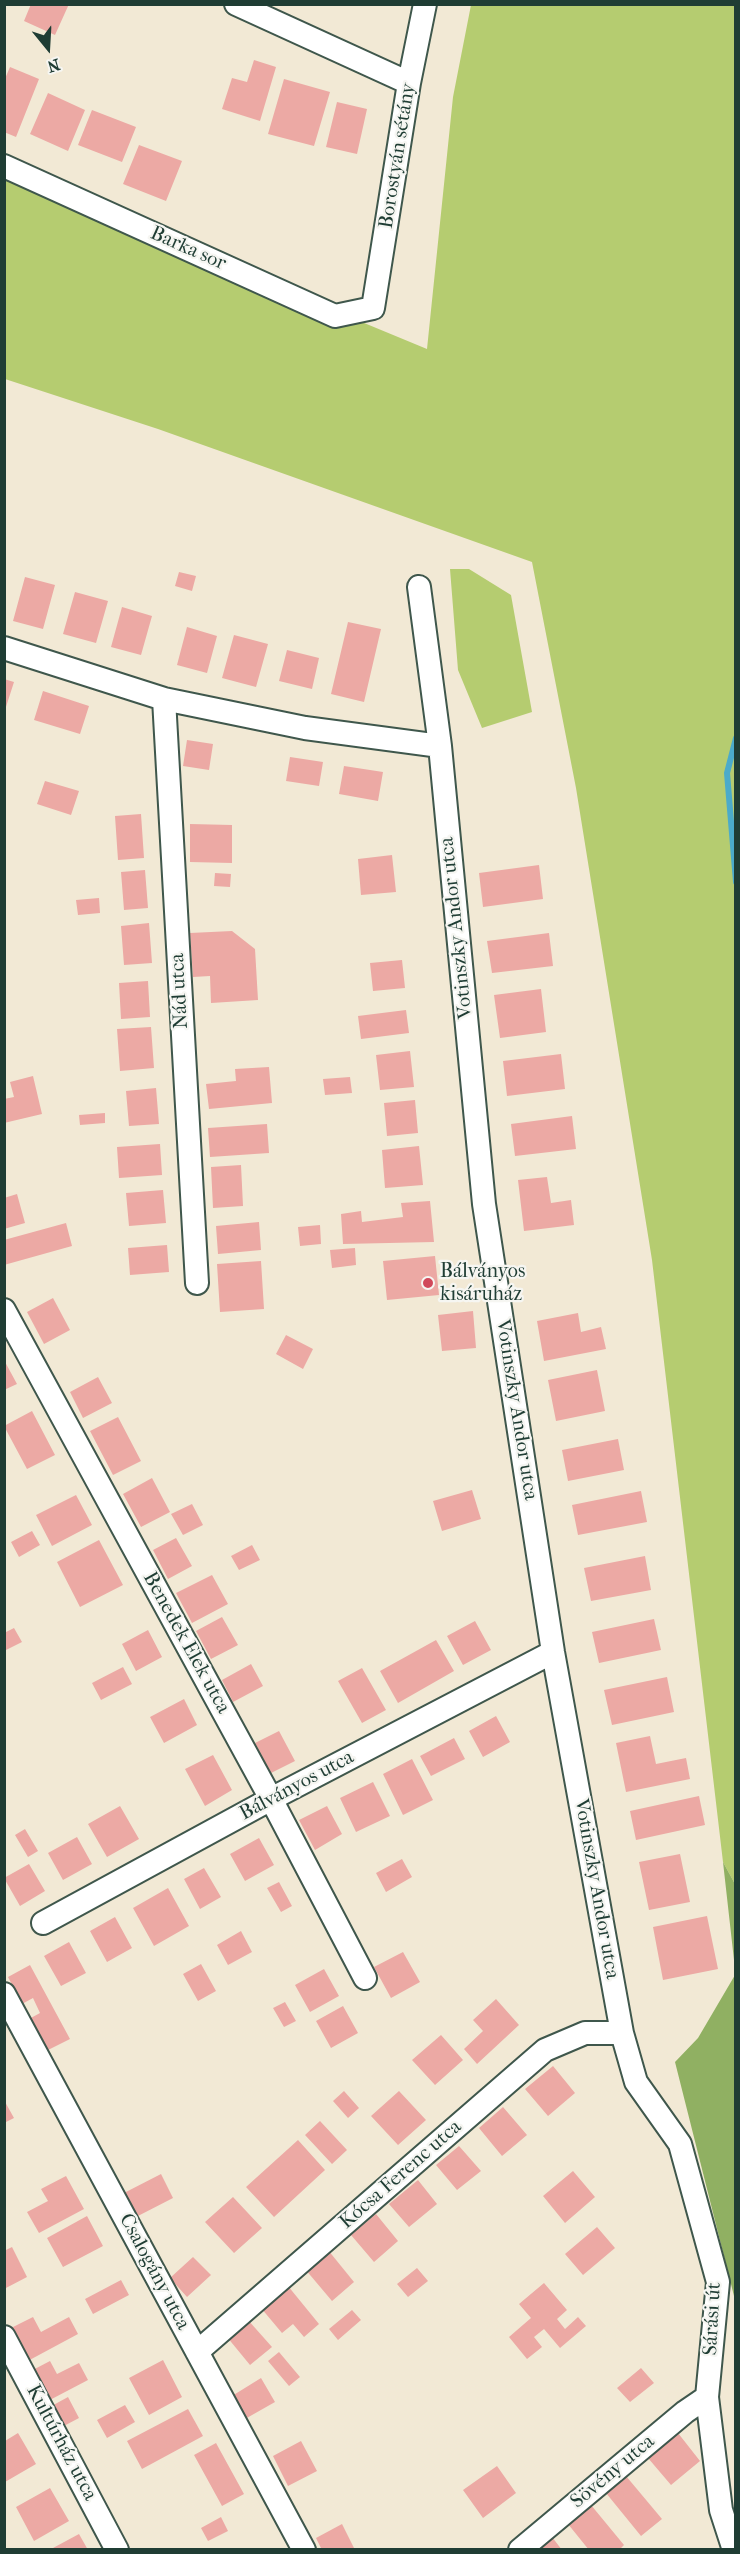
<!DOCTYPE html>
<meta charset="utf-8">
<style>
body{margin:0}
#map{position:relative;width:740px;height:2554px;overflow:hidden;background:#f2e9d5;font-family:"IM FELL French Canon",serif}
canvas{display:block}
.frame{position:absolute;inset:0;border:6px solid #1f3d34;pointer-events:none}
.north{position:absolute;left:18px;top:18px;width:60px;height:60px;-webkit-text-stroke:4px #f6f6f2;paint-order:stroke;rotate:162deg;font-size:16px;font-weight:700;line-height:24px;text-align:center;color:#1f3d34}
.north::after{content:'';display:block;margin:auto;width:21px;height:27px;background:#1f3d34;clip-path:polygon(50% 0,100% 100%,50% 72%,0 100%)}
</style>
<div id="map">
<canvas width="740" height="2554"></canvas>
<div class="frame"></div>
<div class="north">N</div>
</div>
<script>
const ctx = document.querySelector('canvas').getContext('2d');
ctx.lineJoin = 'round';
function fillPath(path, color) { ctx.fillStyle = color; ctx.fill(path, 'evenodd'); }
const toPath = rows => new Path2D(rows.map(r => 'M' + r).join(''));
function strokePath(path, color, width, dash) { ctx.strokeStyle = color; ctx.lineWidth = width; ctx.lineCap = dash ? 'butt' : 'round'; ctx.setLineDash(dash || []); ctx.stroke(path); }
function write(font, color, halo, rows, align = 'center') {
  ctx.font = font + ' "IM FELL French Canon",serif'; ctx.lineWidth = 4.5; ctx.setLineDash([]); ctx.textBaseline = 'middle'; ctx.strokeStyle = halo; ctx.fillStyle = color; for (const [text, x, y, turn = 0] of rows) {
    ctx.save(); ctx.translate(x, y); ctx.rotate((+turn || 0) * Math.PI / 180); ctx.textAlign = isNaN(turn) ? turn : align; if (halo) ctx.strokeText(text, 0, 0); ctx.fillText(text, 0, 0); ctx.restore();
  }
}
const green = toPath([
 [471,5,735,5,735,1884,723,1862,652,1260,576,788,532,562,158,429,5,379,4,174,427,349,453,97],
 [450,569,469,569,511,595,532,712,482,728,458,670]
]);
const forest = toPath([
 [723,1862,735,1884,735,1969],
 [735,1975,735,2316,734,2296,675,2062,698,2038]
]);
const stream = toPath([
 [736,738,727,773,736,882]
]);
const building = toPath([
 [31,4,69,4,55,35,24,21],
 [254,60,276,67,260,121,222,109,232,78,247,82],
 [10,67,39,79,16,137,4,132,4,81],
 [284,79,330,92,314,146,268,134],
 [48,93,85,110,68,151,30,134],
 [337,102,367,109,357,154,326,147],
 [92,110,136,127,122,162,78,145],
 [139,145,182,161,166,201,123,184],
 [179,572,196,576,192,591,175,586],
 [25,577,55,585,43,629,13,621],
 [75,592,108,601,96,643,63,634],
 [122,607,152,616,141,655,111,647],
 [348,622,381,629,364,702,331,694],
 [187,627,217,636,207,673,177,665],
 [234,635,268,644,256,687,222,678],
 [287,650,319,658,312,689,279,681],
 [4,679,14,682,5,710,4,710],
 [43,691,89,706,80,734,34,720],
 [187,740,213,744,209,770,183,766],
 [290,757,323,762,319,786,286,781],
 [344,766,383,772,378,801,339,794],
 [45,781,79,791,71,815,37,804],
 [141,814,144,858,118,860,115,816],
 [190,824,232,825,232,863,190,862],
 [392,855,396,892,361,895,358,859],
 [539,865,543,899,483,907,479,873],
 [145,870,148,908,124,910,121,872],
 [215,873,231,874,230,887,214,886],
 [99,898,100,913,78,915,76,900],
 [149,923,152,963,124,965,121,926],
 [232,931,255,949,258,1000,211,1003,210,976,193,977,190,933],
 [549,933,553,966,492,973,487,941],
 [402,960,405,988,373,991,370,963],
 [148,981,150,1017,121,1019,119,983],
 [541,989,546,1032,500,1038,494,995],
 [406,1010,409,1033,361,1039,358,1016],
 [151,1027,154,1068,120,1071,117,1029],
 [410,1051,414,1087,380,1090,376,1055],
 [561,1054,565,1089,507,1096,503,1061],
 [269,1067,272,1103,209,1109,206,1084,236,1081,235,1069],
 [33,1076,42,1114,4,1123,4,1099,14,1097,10,1082],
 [350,1077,352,1093,325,1095,323,1079],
 [156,1088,159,1124,129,1126,126,1091],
 [415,1100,418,1133,387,1136,384,1103],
 [105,1113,105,1123,80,1125,79,1115],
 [572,1116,576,1149,515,1156,511,1124],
 [267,1124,269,1153,210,1157,208,1128],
 [160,1144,162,1175,119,1178,117,1147],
 [419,1146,423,1185,385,1188,382,1150],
 [241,1165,243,1206,213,1208,211,1167],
 [547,1177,551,1203,571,1200,574,1225,524,1231,518,1180],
 [163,1190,166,1223,129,1226,126,1193],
 [17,1194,25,1223,4,1229,4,1198],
 [430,1201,434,1242,343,1244,341,1214,361,1211,362,1222,403,1217,401,1203],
 [259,1222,261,1250,218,1254,216,1226],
 [66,1223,72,1246,4,1265,4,1240],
 [320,1225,321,1244,300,1246,298,1227],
 [167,1245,169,1272,130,1275,128,1248],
 [355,1248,356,1265,332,1268,330,1250],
 [435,1256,439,1295,387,1300,383,1261],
 [261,1261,264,1309,220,1312,217,1264],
 [53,1298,70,1330,44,1344,27,1312],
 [473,1311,476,1348,442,1351,438,1315],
 [578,1313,581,1332,601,1327,606,1349,544,1361,537,1321],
 [286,1335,313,1349,303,1369,276,1354],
 [4,1360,17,1384,4,1390],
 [597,1370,605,1411,556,1421,548,1380],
 [98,1377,112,1403,83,1418,70,1392],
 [32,1411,55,1455,27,1469,4,1426],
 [118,1417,141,1461,113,1475,90,1431],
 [618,1439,624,1470,568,1481,562,1450],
 [152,1478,170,1512,141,1527,123,1494],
 [472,1490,481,1519,442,1531,433,1501],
 [641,1491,647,1522,578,1535,572,1505],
 [76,1495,92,1525,52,1546,36,1515],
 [192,1504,203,1525,183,1535,171,1514],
 [32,1531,40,1545,19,1557,11,1542],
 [176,1538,192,1566,168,1579,153,1550],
 [99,1540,123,1585,80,1607,57,1562],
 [252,1545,260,1560,239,1570,231,1556],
 [645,1556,651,1590,591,1601,584,1568],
 [212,1575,228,1604,192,1623,176,1593],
 [222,1617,238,1645,211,1659,196,1631],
 [654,1619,661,1650,599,1663,592,1632],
 [475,1621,491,1650,463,1665,447,1636],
 [14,1628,22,1642,4,1651,4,1633],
 [148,1630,162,1657,136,1671,122,1644],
 [436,1640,454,1671,398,1703,380,1671],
 [251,1664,263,1686,233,1702,222,1680],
 [123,1667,132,1684,101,1700,92,1683],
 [362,1668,386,1710,362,1723,338,1681],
 [667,1677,674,1712,612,1725,604,1690],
 [184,1699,197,1725,164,1743,150,1717],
 [496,1716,510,1742,483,1757,469,1731],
 [279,1731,295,1761,271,1773,255,1743],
 [650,1736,656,1764,686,1758,690,1779,626,1792,616,1743],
 [454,1738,465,1759,431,1776,420,1756],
 [213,1755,232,1790,205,1806,185,1769],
 [412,1759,433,1800,403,1815,383,1774],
 [373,1782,390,1816,356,1832,340,1798],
 [699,1796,705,1825,636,1840,630,1811],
 [120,1806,139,1839,107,1857,88,1824],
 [327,1806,342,1834,315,1850,299,1820],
 [25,1829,38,1851,28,1857,15,1835],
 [77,1837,92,1864,63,1880,48,1853],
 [259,1838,274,1865,245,1881,230,1854],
 [680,1854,690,1902,649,1910,639,1862],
 [402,1859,412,1877,386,1892,376,1873],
 [29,1864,45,1891,20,1906,4,1878],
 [204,1868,221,1897,200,1909,184,1879],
 [279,1882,292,1906,281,1912,267,1888],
 [168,1888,189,1926,154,1946,133,1908],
 [707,1916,718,1969,663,1980,653,1927],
 [115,1917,132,1948,107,1962,90,1931],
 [241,1931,252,1952,228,1965,217,1945],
 [69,1942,86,1973,61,1986,44,1956],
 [403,1952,420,1982,391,1998,374,1967],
 [201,1964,216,1991,198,2001,183,1974],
 [30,1965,70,2039,46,2051,29,2019,40,2013,33,1998,22,2004,8,1977],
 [324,1969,339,1996,310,2012,295,1985],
 [496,1999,519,2025,477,2064,464,2049,483,2031,473,2020],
 [285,2002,296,2021,284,2027,273,2008],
 [343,2006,358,2033,331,2048,316,2021],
 [441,2035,463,2060,435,2085,412,2060],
 [553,2066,575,2093,548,2116,525,2089],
 [344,2091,359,2108,348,2118,333,2101],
 [399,2091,426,2120,398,2145,371,2116],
 [4,2100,14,2118,4,2123],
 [503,2107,527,2135,502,2156,479,2128],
 [320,2121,347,2150,332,2164,305,2135],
 [298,2140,325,2170,274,2217,246,2187],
 [459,2146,481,2171,457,2190,436,2165],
 [573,2171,595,2197,565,2223,543,2196],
 [161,2174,173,2198,136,2217,124,2193],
 [66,2176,84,2209,39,2233,27,2212,48,2201,41,2189],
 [418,2180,437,2204,409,2227,389,2204],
 [233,2197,262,2228,234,2253,205,2222],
 [376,2214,398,2241,374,2262,351,2235],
 [87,2216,103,2246,63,2267,47,2238],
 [597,2227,615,2248,583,2275,565,2254],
 [12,2247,27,2277,4,2289,4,2251],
 [328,2250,354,2282,332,2301,305,2269],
 [193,2257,211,2275,187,2297,170,2278],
 [417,2268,428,2281,408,2297,397,2284],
 [121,2280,129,2295,93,2314,85,2299],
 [544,2283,567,2310,557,2319,565,2329,578,2317,586,2326,560,2348,544,2329,534,2337,542,2347,527,2359,509,2337,531,2318,519,2304],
 [288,2286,319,2324,304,2337,293,2324,282,2333,261,2308],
 [352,2310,361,2320,338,2340,329,2329],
 [33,2317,41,2332,69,2317,78,2334,24,2363,7,2330],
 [248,2320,272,2347,250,2365,227,2337],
 [279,2352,300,2377,289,2386,268,2361],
 [163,2360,182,2397,149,2415,129,2378],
 [50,2361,57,2374,79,2363,88,2380,46,2402,29,2372],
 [641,2368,654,2383,630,2402,617,2388],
 [261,2378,275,2402,245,2419,232,2396],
 [68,2397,79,2418,60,2428,48,2408],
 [125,2405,135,2422,107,2438,97,2420],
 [188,2409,203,2436,142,2469,127,2441],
 [18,2433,36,2464,5,2482,5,2441],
 [678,2433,700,2461,671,2485,648,2458],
 [301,2441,317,2471,288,2486,273,2456],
 [216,2443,244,2494,222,2506,194,2455],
 [497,2466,516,2493,483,2518,463,2490],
 [626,2476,662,2519,641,2536,606,2493],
 [50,2488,69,2521,34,2541,16,2507],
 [591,2505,624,2545,619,2550,589,2550,568,2524],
 [221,2517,228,2531,208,2541,201,2528],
 [342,2524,355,2550,322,2550,316,2538],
 [79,2534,88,2550,54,2550,53,2548],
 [552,2537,562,2550,537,2550]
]);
const street = toPath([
 [236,4,409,83],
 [4,166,335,316,373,308,409,83,425,4],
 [419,587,440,746,484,1204,553,1652,622,2033,636,2082,680,2144,718,2282,707,2397,721,2510,734,2550],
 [4,648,164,699,305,728,440,746],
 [164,699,197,1283],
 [4,1310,271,1799,365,1978],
 [43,1923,271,1799,553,1652],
 [4,1994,304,2550],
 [4,2337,117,2550],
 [197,2352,545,2050,585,2033,622,2033],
 [520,2550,685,2412,707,2397]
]);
const markers = [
 [428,1283,6,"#d1495b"]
];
const streetNames = [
 ["Borostyán sétány",398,156,-81],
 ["Barka sor",188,249,24],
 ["Votinszky Andor utca",457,928,-96],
 ["Nád utca",180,991,-93],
 ["Votinszky Andor utca",516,1410,81],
 ["Benedek Elek utca",186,1643,61],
 ["Bálványos utca",297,1786,-28],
 ["Votinszky Andor utca",596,1889,80],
 ["Kócsa Ferenc utca",401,2175,-41],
 ["Csalogány utca",154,2272,62],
 ["Sárási út",713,2319,-87],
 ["Kultúrház utca",61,2443,62],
 ["Sövény utca",613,2472,-40]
];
const poiNames = [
 ["Bálványos",440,1272],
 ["kisáruház",440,1295]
];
fillPath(green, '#b5cc70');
fillPath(forest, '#90b062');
strokePath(stream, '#4babca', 6);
fillPath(building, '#eca9a4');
strokePath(street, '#3f574c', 26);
strokePath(street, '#fff', 22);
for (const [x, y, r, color] of markers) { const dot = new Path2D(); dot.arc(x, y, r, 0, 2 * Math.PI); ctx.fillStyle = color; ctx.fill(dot); strokePath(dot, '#f6f6f2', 2); }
write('20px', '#1f3d34', '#f6f6f2', streetNames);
write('20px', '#1f3d34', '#f6f6f2', poiNames, 'left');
</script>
